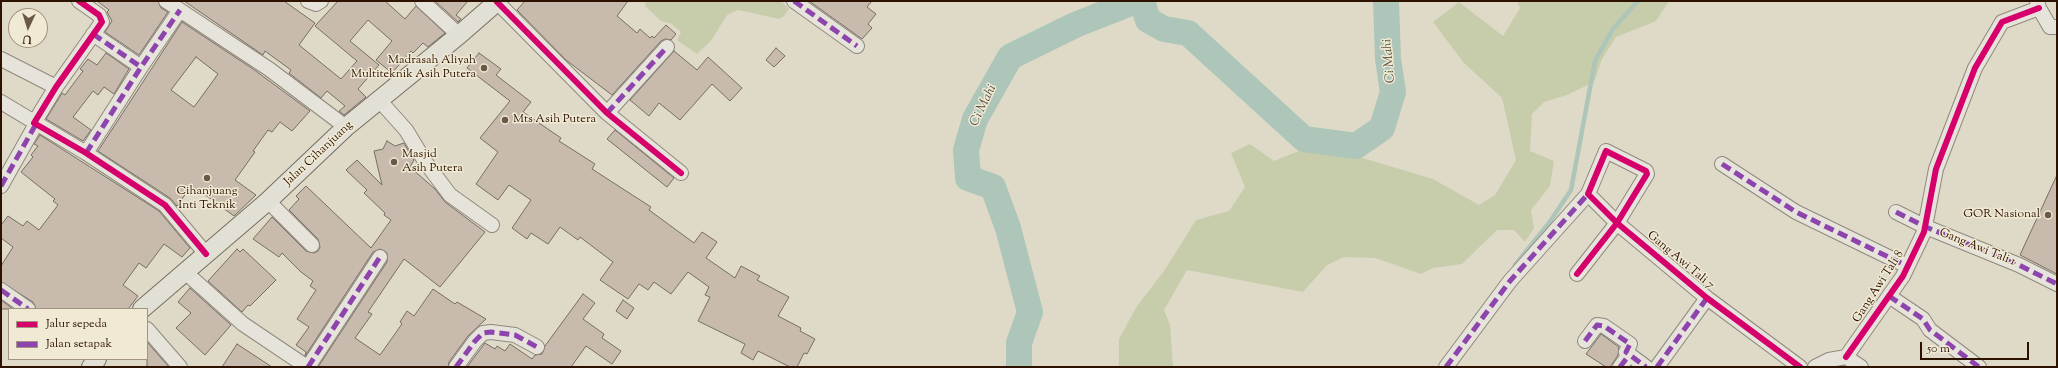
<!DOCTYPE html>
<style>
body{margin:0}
#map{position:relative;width:2058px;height:368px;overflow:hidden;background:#dfdac8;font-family:"Sorts Mill Goudy",serif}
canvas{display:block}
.frame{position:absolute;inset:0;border:2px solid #2d1200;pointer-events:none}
.legend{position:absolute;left:8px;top:308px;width:140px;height:52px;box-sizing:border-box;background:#f0ead5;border:1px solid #a29480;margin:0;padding:5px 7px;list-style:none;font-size:12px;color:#2d1200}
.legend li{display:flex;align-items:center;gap:8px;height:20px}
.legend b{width:20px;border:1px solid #a29480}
.north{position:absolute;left:8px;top:8px;width:40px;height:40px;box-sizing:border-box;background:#f0ead5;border:1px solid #a29480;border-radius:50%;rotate:184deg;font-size:11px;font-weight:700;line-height:16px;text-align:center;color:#2d1200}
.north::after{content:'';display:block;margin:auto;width:14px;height:18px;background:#6b5846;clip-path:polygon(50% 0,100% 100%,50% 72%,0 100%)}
.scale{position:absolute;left:1920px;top:342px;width:109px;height:18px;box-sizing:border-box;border:2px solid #2d1200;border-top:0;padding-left:5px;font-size:12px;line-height:14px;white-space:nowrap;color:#2d1200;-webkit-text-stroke:3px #f0ead5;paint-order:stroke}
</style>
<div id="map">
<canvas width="2058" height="368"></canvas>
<div class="frame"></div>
<ul class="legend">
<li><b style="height:5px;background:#d6006c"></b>Jalur sepeda</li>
<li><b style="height:5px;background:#8e44ad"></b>Jalan setapak</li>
</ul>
<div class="north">U</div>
<div class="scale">50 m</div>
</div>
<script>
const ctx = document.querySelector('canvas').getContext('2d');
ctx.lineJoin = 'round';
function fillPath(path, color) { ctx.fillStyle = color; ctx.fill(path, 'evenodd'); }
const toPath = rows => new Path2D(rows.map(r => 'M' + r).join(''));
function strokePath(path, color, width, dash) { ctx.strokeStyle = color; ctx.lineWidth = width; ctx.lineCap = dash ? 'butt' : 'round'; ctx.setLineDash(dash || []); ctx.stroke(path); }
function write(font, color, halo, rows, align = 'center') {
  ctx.font = font + ' "Sorts Mill Goudy",serif'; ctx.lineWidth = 3; ctx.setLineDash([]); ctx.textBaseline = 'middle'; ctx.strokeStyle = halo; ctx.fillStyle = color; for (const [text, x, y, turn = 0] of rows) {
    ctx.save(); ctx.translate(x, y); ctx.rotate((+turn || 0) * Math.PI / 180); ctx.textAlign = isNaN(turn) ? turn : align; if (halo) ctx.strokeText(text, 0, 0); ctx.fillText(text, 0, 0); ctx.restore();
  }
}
const green = toPath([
 [646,1,781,1,789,9,784,16,779,19,738,10,727,15,711,41,697,54,677,40,681,32,670,23,661,21,645,6],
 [1517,1,1669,1,1656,21,1616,37,1602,59,1594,82,1567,95,1544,102,1532,114,1530,151,1554,161,1550,186,1531,210,1534,228,1525,242,1514,230,1497,230,1462,264,1433,268,1421,274,1375,258,1344,257,1327,265,1303,292,1187,270,1164,310,1170,325,1173,367,1119,367,1119,339,1137,306,1164,271,1196,220,1229,211,1245,187,1231,153,1250,144,1274,161,1316,144,1433,179,1479,205,1495,195,1516,160,1502,98,1463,62,1433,22,1459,2,1503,36,1520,8]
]);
const stream = toPath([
 [1515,265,1549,223,1571,190,1595,61,1613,29,1638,1]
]);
const river = toPath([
 [1142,1,1148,20,1164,29,1188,33,1304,139,1356,146,1382,128,1393,92,1388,59,1386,1],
 [1019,367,1019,343,1030,312,1008,228,993,187,968,178,966,150,975,119,1010,57,1075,25,1136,1]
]);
const building = toPath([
 [97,1,158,1,161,8,168,12,139,55,105,32,112,21,107,12,109,10,97,1],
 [184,1,284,1,315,23,299,45,341,79,357,61,315,26,338,1,385,1,405,19,416,6,445,33,428,47,423,43,413,53,411,51,392,73,376,60,392,41,368,20,350,41,379,65,358,89,366,97,344,115,339,111,345,106,327,91,321,98,289,73,291,70,265,51,263,55,184,1],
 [435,1,468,1,456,15,461,19,458,22,435,1],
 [525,1,628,1,617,16,637,33,640,29,650,38,652,36,654,38,666,25,676,34,671,40,665,39,661,41,612,95,566,60,517,10,525,1],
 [809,1,872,1,867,7,876,14,868,24,872,28,862,39,809,1],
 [182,22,253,69,310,111,292,131,280,122,272,132,268,130,253,151,255,152,235,180,256,195,234,216,196,188,191,195,187,192,177,206,170,198,98,151,182,22],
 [196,57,218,74,194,107,171,90,196,57],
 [776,48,785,56,774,67,766,60,776,48],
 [674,51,697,70,708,57,742,88,730,101,712,84,680,120,659,103,649,116,630,100,674,51],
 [106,53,129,69,114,94,104,87,98,95,93,91,73,117,91,130,83,141,46,119,62,93,65,95,83,71,80,69,88,59,97,65,106,53],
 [479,53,501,69,496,75,531,102,523,112,561,138,559,141,595,164,592,169,651,207,649,210,694,243,702,232,717,242,706,258,735,278,741,266,760,276,757,280,789,297,778,316,801,328,800,331,815,339,807,354,804,353,797,367,790,367,758,351,753,360,741,353,745,344,698,321,710,297,705,295,709,287,688,272,671,294,654,282,648,290,639,284,628,299,600,280,613,262,580,237,578,240,560,227,548,244,531,233,527,239,512,228,531,200,509,185,498,200,476,184,498,152,480,138,510,101,467,68,479,53],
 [615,130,674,178,667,187,607,139,615,130],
 [40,135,159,211,190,248,182,257,164,244,146,268,139,263,123,285,138,296,128,309,36,309,33,302,1,282,1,266,13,247,1,238,1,225,8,216,23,226,27,221,39,230,58,205,53,201,55,199,21,172,33,157,31,155,38,146,34,144,40,135],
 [387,141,395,146,404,143,414,160,410,167,435,189,445,202,485,232,440,287,404,259,368,312,372,314,355,338,380,355,402,324,400,322,407,311,414,316,433,289,455,304,457,302,486,319,468,336,449,362,448,367,318,367,387,262,387,253,380,249,373,252,305,356,306,352,296,345,309,327,297,319,316,290,310,286,313,281,301,272,282,253,279,257,253,239,272,217,306,251,314,253,318,251,320,247,318,239,289,210,299,199,296,196,306,186,371,248,391,220,384,215,385,213,364,193,367,190,346,170,357,160,382,185,374,151,383,149,387,141],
 [2057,175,2057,274,2020,255,2057,175],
 [237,249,240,252,243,249,276,280,250,306,248,305,242,312,208,281,237,249],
 [190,288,231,325,205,355,176,328,191,313,178,302,190,288],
 [583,294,595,303,583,319,604,334,602,338,621,351,612,364,586,346,571,367,467,367,485,343,495,349,497,346,505,351,510,344,532,359,535,355,542,354,545,346,583,294],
 [1,300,13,309,1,309,1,300],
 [623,300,634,308,627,319,616,311,623,300],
 [1601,334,1619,347,1618,355,1610,367,1606,367,1586,354,1601,334],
 [147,342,169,367,147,367,147,342],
 [237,344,272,367,222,367,237,344]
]);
const minor = toPath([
 [166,1,269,69,346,127],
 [308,1,316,4,321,1],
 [422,1,459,35],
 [794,1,857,46],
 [2037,1,2039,8,2050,27,2057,27],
 [497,2,607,113,681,173],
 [93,34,141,67],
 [1,59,56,87],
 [380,101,406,130,426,163,450,195,492,225],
 [1,102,86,153,165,205,206,254],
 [607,113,667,47],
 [34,123,56,87,102,22,99,15,79,1],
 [86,153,141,67,180,10],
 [1722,164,1796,212,1907,266],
 [1,186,36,124],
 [268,201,312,245],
 [1896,212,1926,227,2019,265,2057,284],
 [185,272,243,324,307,367],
 [1577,274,1617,223,1647,174,1646,171,1606,151,1588,194,1617,223,1707,298,1800,367],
 [1,290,28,309],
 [1889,296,1923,319,1930,330,1979,367],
 [147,329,180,367],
 [1585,341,1597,325,1604,326,1630,344,1626,352,1646,367],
 [1846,357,1903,276,1924,232,1936,169,1975,68,2002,22,2039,8],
 [308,367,380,257],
 [456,367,475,341,483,333,491,332,515,335,537,347],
 [1446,367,1510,281,1588,194],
 [1620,367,1629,355],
 [1657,367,1707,298],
 [1815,367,1829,360,1846,357,1861,367]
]);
const major = toPath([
 [142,309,268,201,346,127,459,35,498,1],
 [91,367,97,359]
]);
const quiet = toPath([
 [794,1,857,46],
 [93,34,141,67],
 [607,113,667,47],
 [86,153,141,67,180,10],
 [1722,164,1796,212,1907,266],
 [1,186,36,124],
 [1896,212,1926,227,2019,265,2057,284],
 [1,290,28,309],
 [1889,296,1923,319,1930,330,1979,367],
 [1585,341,1597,325,1604,326,1630,344,1626,352,1646,367],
 [308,367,380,257],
 [456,367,475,341,483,333,491,332,515,335,537,347],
 [1446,367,1510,281,1588,194],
 [1620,367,1629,355],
 [1657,367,1707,298]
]);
const cycleway = toPath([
 [79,1,99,15,102,22,56,87,34,123,86,153,165,205,206,254],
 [497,2,607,113,681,173],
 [1577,274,1617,223,1647,174,1646,171,1606,151,1588,194,1617,223,1707,298,1800,367],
 [1846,357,1903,276,1924,232,1936,169,1975,68,2002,22,2039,8]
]);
const markers = [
 [484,68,4,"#6b5846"],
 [505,120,4,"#6b5846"],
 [394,162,4,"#6b5846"],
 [207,178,4,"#6b5846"],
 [2048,215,4,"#6b5846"]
];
const poiNames = [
 ["Madrasah Aliyah",476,61],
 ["Multiteknik Asih Putera",476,75],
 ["Mts Asih Putera",513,120,"left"],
 ["Masjid",402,155,"left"],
 ["Asih Putera",402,169,"left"],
 ["Cihanjuang",207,192,"center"],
 ["Inti Teknik",207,206,"center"],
 ["GOR Nasional",2040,215]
];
const streetNames = [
 ["Jalan Cihanjuang",319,154,-43],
 ["Gang Awi Tali 1",1977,248,22],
 ["Gang Awi Tali 7",1680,261,40],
 ["Gang Awi Tali 8",1879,287,-57]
];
const waterNames = [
 ["Ci Mahi",1390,61,-95],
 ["Ci Mahi",984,106,-64]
];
fillPath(green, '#c7cdab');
strokePath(stream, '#adc6b9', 4.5);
strokePath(river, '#adc6b9', 26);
fillPath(building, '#c8bbad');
strokePath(building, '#756e62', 1);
strokePath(minor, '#8f897c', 16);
strokePath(major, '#756e62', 20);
strokePath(minor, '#e6e3db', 14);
strokePath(major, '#e2dfd5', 18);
strokePath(quiet, '#8e44ad', 5, [10, 5]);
strokePath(cycleway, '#d6006c', 6);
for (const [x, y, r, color] of markers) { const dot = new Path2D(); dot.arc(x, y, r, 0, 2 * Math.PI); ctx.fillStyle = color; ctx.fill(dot); strokePath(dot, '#f0ead5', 1.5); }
write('12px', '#2d1200', '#f0ead5', poiNames, 'right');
write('12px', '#2d1200', '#f0ead5', streetNames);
write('italic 13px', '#524e3e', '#f0ead5', waterNames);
</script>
